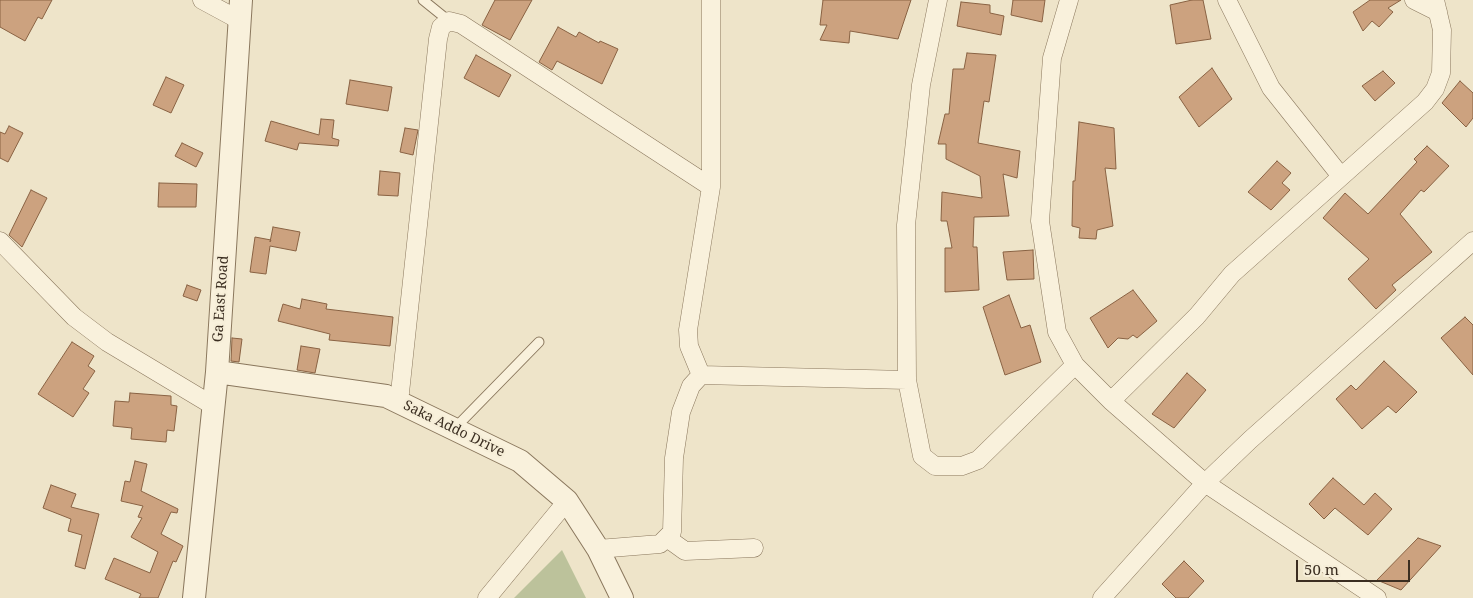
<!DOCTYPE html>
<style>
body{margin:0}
#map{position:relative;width:1473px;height:598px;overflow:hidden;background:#eee4c9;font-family:"Noto Serif",serif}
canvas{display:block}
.scale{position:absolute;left:1296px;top:560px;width:114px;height:22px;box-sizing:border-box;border:2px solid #3b2e21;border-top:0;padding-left:6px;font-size:15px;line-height:18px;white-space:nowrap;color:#3b2e21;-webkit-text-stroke:4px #f6eed8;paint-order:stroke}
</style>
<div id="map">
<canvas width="1473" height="598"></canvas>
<div class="scale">50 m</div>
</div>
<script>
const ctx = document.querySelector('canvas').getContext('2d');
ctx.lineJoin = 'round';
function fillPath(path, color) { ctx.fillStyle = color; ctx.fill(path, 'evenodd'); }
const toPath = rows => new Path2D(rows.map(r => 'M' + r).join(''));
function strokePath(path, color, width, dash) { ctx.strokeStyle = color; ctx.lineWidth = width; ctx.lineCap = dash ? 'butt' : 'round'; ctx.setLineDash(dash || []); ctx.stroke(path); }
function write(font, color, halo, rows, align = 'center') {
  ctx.font = font + ' "Noto Serif",serif'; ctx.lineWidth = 4.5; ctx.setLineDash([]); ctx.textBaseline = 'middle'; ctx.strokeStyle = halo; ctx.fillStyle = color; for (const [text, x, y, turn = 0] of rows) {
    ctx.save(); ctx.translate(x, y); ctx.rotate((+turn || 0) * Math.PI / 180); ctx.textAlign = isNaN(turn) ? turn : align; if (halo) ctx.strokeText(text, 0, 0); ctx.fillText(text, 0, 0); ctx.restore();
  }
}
const cemetery = toPath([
 [562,550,586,598,514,598]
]);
const building = toPath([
 [0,0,52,0,42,19,38,17,25,41,0,27,0,0],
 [495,0,532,0,510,40,482,25,495,0],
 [823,0,911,0,898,39,850,31,849,43,820,40,827,25,820,25,823,0],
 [1013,0,1045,0,1042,22,1011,15,1013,0],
 [1192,0,1203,0,1211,39,1176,44,1170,5,1192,0],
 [1370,0,1401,0,1388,8,1393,12,1379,27,1372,21,1363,31,1353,12,1370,0],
 [961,2,990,5,990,13,1004,16,1001,35,957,26,961,2],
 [558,27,576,37,579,32,599,43,600,41,618,49,602,84,557,61,552,70,539,62,558,27],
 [967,53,996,55,989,102,984,101,978,143,1020,151,1017,178,1003,174,1009,216,974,217,973,247,977,247,979,290,945,292,945,248,952,248,947,221,941,221,942,192,982,198,980,176,946,159,946,144,938,144,945,114,949,114,953,69,964,69,967,53],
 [476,55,511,75,499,97,464,78,476,55],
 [1212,68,1232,99,1199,127,1179,97,1212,68],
 [1383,71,1395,83,1375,101,1362,86,1383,71],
 [166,77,184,85,171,113,153,105,166,77],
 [350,80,392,87,388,111,346,104,350,80],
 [1460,81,1473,93,1473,118,1466,127,1442,103,1460,81],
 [321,119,334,120,332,138,339,140,338,146,299,143,297,150,265,141,271,121,319,135,321,119],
 [1079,122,1114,128,1116,169,1105,168,1113,226,1097,230,1096,239,1079,238,1080,228,1072,226,1073,181,1075,181,1079,122],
 [9,126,23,133,8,162,0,158,0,132,5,134,9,126],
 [405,128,418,130,413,155,400,152,405,128],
 [182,143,203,153,196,167,175,156,182,143],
 [1427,146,1449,166,1424,192,1421,190,1400,214,1432,252,1392,285,1396,290,1376,309,1348,279,1369,259,1323,218,1345,193,1368,214,1417,162,1414,159,1427,146],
 [1277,161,1291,173,1282,183,1290,190,1271,210,1248,192,1277,161],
 [380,171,400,173,398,196,378,195,380,171],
 [159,183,197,184,196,207,158,207,159,183],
 [31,190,47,198,22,247,9,235,31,190],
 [273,227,300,232,296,251,270,246,266,274,250,272,255,237,271,240,270,242,273,227],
 [1033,250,1034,279,1007,280,1003,252,1033,250],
 [187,285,201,290,197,301,183,296,187,285],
 [1133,290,1157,321,1137,338,1133,335,1128,339,1118,338,1108,348,1090,318,1133,290],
 [1009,295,1021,328,1030,325,1041,362,1005,375,983,307,1009,295],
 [302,299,327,304,326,309,393,317,390,346,329,340,330,334,278,321,283,304,300,309,302,299],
 [1465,317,1473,325,1473,375,1441,338,1465,317],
 [232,338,242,339,239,362,231,361,232,338],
 [72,342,94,356,88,366,95,371,83,389,89,393,73,417,38,394,72,342],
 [301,346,320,349,315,373,297,370,301,346],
 [1384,361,1417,392,1396,413,1388,406,1362,429,1336,399,1351,385,1356,390,1384,361],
 [1187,373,1206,390,1174,428,1152,414,1187,373],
 [130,393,171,396,171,405,177,406,174,431,167,430,166,442,131,439,132,428,113,426,115,401,129,402,130,393],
 [135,461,147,464,141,491,178,509,177,513,171,512,161,534,183,546,176,562,173,561,158,598,139,598,141,594,105,579,114,558,150,573,158,552,131,537,142,518,138,517,143,506,121,501,125,481,130,482,135,461],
 [1333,478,1364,505,1375,493,1392,509,1368,535,1335,508,1324,519,1309,504,1333,478],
 [51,485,76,494,71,507,99,514,85,569,75,566,82,535,68,531,71,519,43,508,51,485],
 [1418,538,1441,546,1401,590,1377,580,1418,538],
 [1184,561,1204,581,1188,598,1176,598,1162,584,1184,561]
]);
const service = toPath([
 [423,0,449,21],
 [455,428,539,342]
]);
const minor = toPath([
 [202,0,239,20],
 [938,0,921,85,906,225,907,380,922,456,935,466,962,466,978,460,1075,365],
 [1069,0,1052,58,1040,221,1057,332,1075,365,1111,401,1205,483,1377,598],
 [1227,0,1271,88,1340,175],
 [1414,0,1438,12],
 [0,241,74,317,107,342,212,405],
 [701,375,907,380],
 [1111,401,1197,316,1232,274,1425,102,1435,89,1441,73,1442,30,1435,0],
 [399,402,438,39,441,27,449,21,461,24,711,187],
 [667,538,685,551,754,548],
 [598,549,660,544,672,532,674,458,681,412,691,386,701,375,689,346,688,330,711,187,711,0],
 [487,598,567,501],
 [1102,598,1205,483,1250,440,1473,241]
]);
const tertiary = toPath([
 [217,372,386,396,520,461,567,501,598,549,622,598],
 [194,598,217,372,241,0]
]);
const streetNames = [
 ["Ga East Road",221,299,-86],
 ["Saka Addo Drive",454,429,26]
];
fillPath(cemetery, '#bcc29b');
fillPath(building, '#cca27f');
strokePath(building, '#896243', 1);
strokePath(service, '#8a775d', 11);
strokePath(minor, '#8a775d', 19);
strokePath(tertiary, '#8a775d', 24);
strokePath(service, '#f9f1dc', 9);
strokePath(minor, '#f9f1dc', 18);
strokePath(tertiary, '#f9f1dc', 22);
write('14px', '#3b2e21', '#f6eed8', streetNames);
</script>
